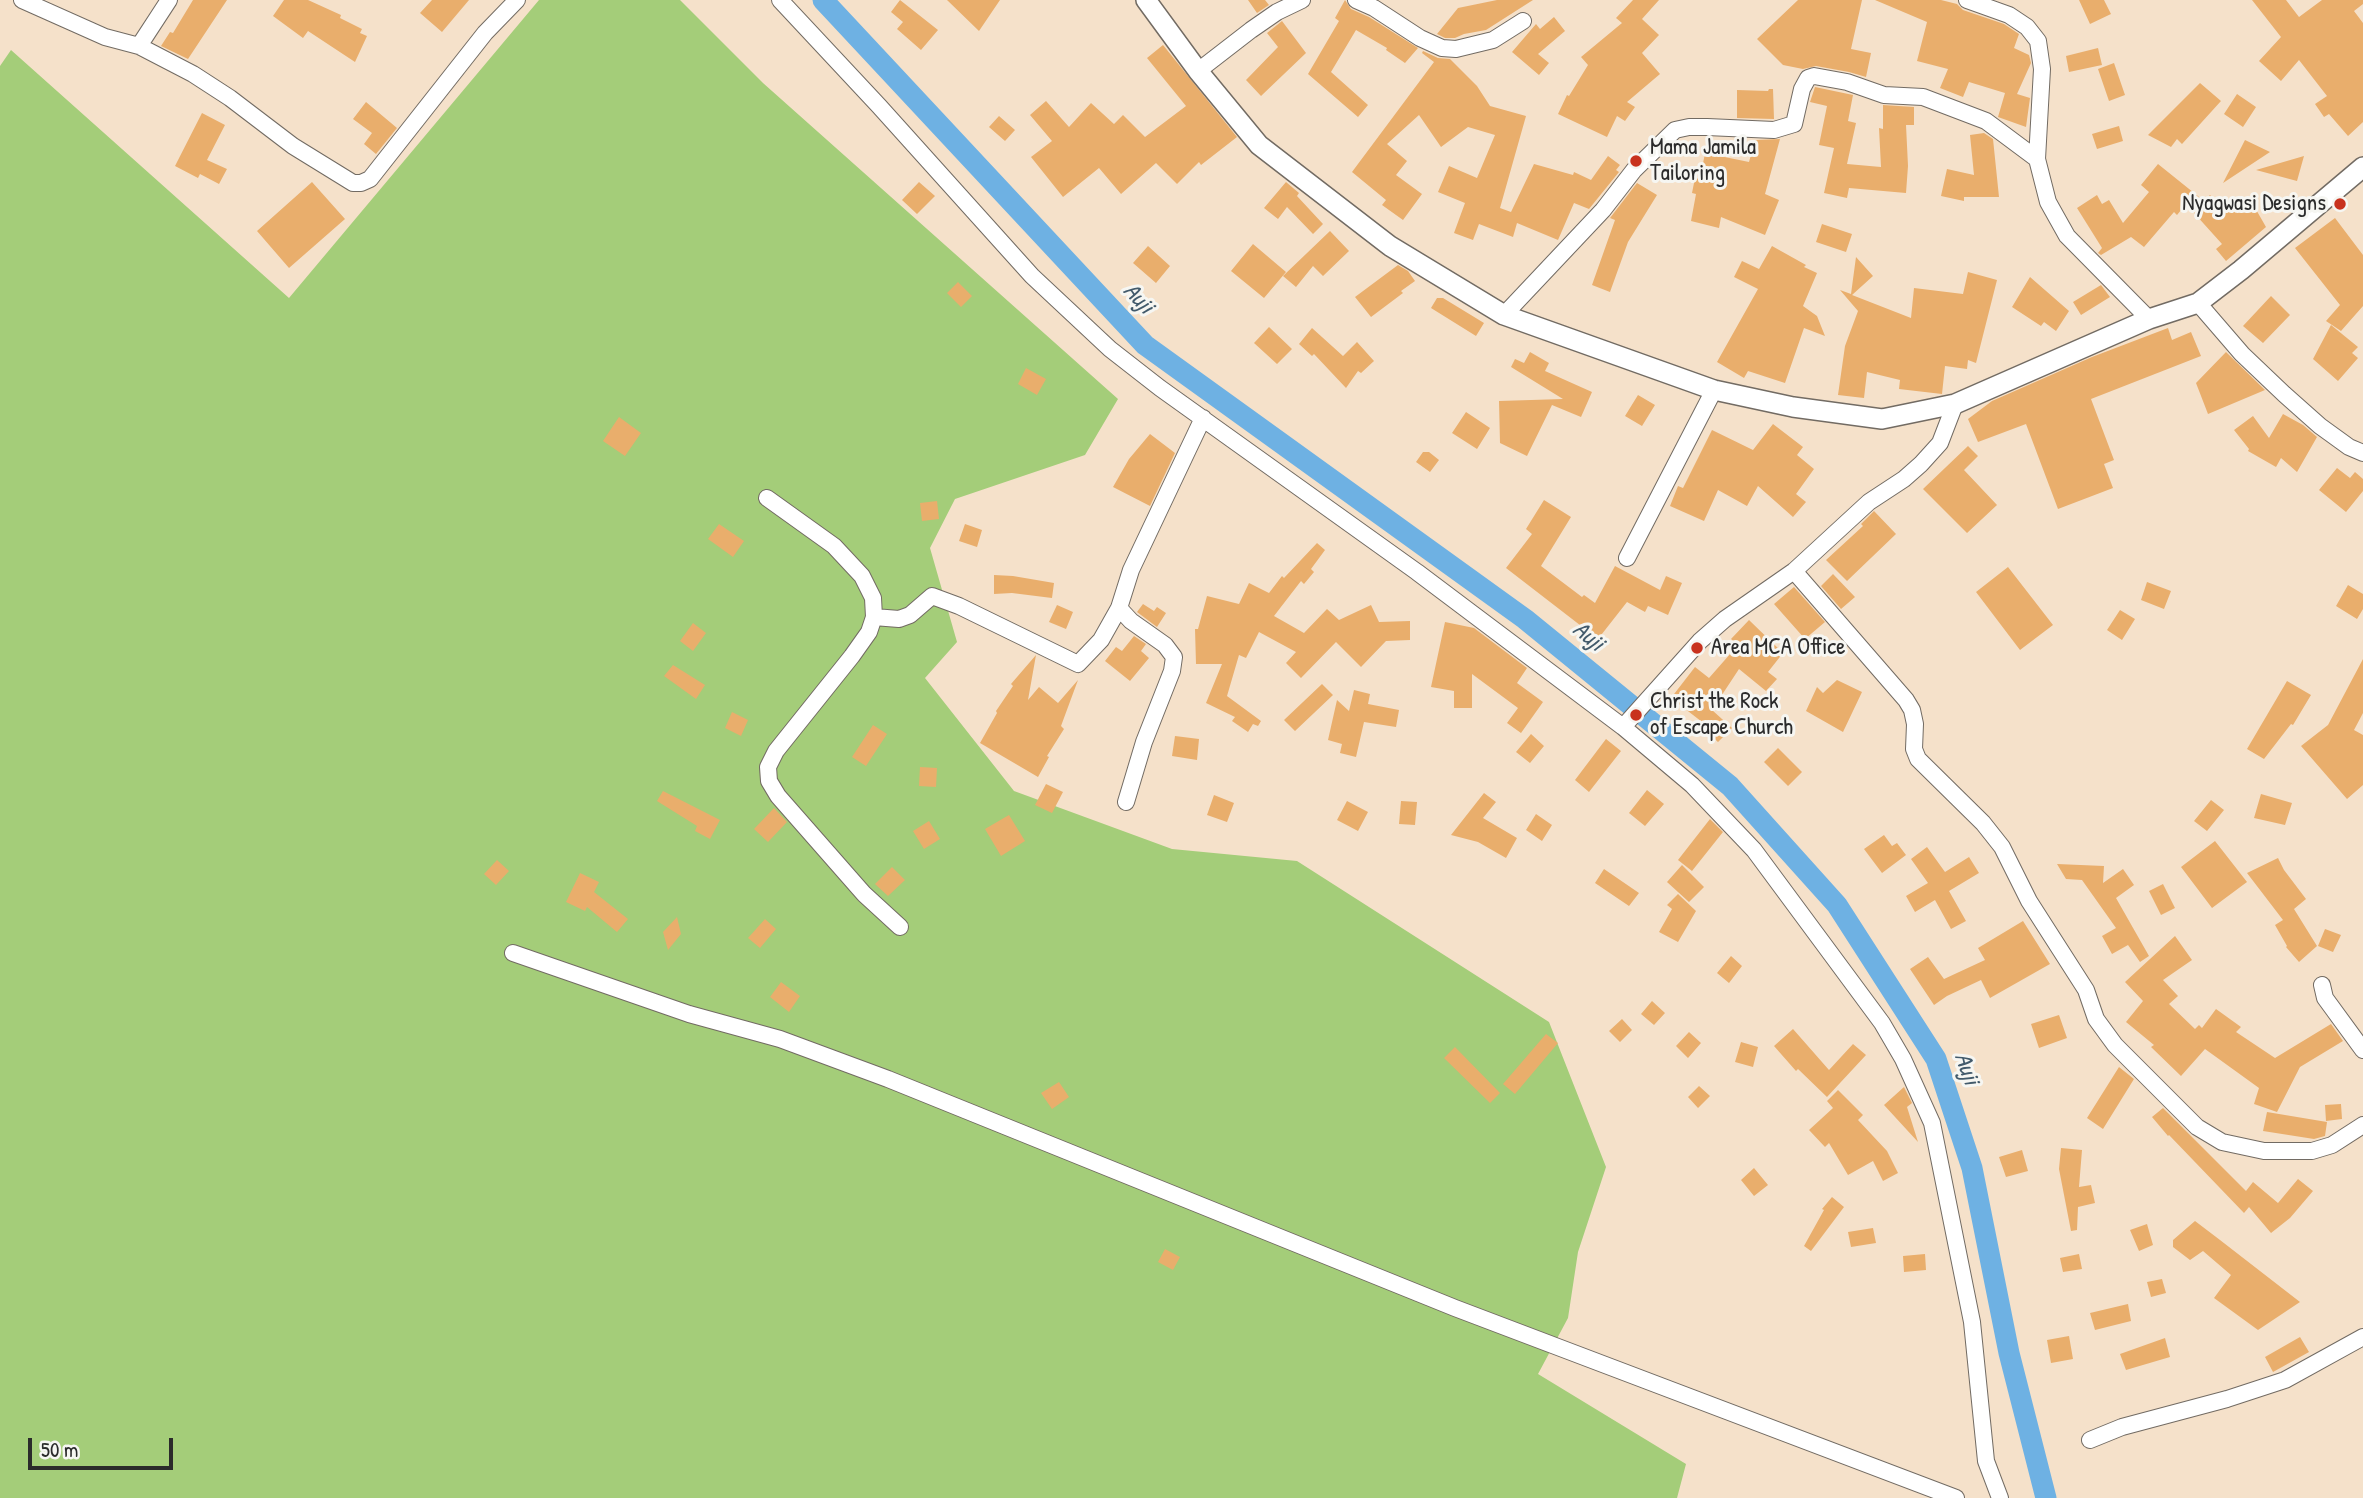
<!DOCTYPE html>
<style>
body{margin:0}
#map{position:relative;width:2363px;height:1498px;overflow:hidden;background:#f5e1ca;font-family:"Patrick Hand",sans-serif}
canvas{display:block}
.scale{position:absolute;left:28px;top:1438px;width:145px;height:32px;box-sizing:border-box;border:4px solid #2b2b2b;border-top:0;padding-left:9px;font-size:21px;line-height:24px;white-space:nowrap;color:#2b2b2b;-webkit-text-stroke:5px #f6f6f2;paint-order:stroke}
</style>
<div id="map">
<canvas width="2363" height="1498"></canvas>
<div class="scale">50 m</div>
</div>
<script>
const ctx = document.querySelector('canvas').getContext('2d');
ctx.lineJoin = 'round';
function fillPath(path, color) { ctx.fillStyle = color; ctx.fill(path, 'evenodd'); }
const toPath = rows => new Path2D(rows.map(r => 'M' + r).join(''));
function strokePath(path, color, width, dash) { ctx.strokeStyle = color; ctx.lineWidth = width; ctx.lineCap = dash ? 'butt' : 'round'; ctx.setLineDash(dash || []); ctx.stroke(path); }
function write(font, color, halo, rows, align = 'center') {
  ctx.font = font + ' "Patrick Hand",sans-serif'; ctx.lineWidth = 6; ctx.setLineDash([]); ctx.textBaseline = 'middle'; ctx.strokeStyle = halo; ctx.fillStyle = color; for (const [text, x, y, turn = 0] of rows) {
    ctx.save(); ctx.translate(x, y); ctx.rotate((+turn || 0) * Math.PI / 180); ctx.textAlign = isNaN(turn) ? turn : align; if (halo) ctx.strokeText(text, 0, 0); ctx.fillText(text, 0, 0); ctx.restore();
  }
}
const green = toPath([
 [539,0,680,0,763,83,1118,399,1085,455,955,499,930,548,957,642,925,678,1014,791,1172,849,1297,861,1549,1022,1606,1167,1578,1252,1568,1318,1538,1374,1686,1464,1677,1498,0,1498,0,66,11,50,289,298]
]);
const canal = toPath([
 [823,0,1145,345,1525,619,1730,786,1837,905,1936,1059,1972,1168,2009,1353,2046,1498]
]);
const building = toPath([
 [193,0,227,0,188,59,161,46,170,32,173,33],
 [284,0,308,0,341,15,340,18,362,29,360,33,367,36,355,62,308,31,303,38,273,16],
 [432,0,469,0,442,32,420,13],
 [900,0,938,30,921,50,897,29,903,22,891,12],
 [947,0,1000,0,979,31],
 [1248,0,1265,0,1269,5,1257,13],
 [1345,0,1351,9,1369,17,1418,48,1405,63,1386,50,1387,48,1356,30,1331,72,1368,105,1358,117,1308,74,1339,21,1335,18],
 [1497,0,1533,0,1486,30,1464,34,1455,38,1445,38,1437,34,1458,8],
 [1633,0,1659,0,1642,19,1659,35,1642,53,1660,74,1627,102,1635,107,1625,121,1617,116,1607,137,1558,114,1567,95,1569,96,1588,65,1581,57,1622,23,1616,18],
 [1798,0,1862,0,1851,49,1871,53,1866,77,1849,72,1816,66,1803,69,1783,65,1757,39],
 [1875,0,1941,0,1957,4,1963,10,2004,24,2019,34,2014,48,2029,55,2031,63,2017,94,2030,98,2026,127,1998,117,2005,93,1969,82,1963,97,1940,88,1948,69,1917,61,1927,22],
 [2079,0,2104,0,2111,14,2090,24],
 [2252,0,2286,0,2299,17,2322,0,2363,0,2363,4,2354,11,2363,23,2363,122,2348,136,2329,114,2324,117,2315,104,2327,96,2299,60,2281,81,2259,61,2281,37],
 [1554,17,1565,31,1538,54,1549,63,1539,75,1512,52,1536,24,1540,29],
 [1282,21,1306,53,1261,96,1246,80,1278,47,1267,33],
 [1163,45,1237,137,1201,165,1199,162,1177,184,1156,163,1121,194,1099,168,1063,197,1031,157,1052,141,1030,115,1046,101,1069,127,1091,103,1114,124,1123,115,1145,137,1186,106,1147,58],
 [2098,48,2102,65,2069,72,2066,56],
 [1423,51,1438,58,1450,59,1477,86,1490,106,1526,116,1500,208,1511,212,1534,164,1573,175,1574,172,1591,180,1608,156,1620,165,1616,170,1619,172,1589,209,1574,203,1558,240,1517,223,1513,237,1479,224,1473,240,1454,233,1465,203,1438,192,1449,166,1477,178,1495,135,1468,127,1441,147,1419,115,1387,144,1407,161,1396,175,1422,194,1403,220,1382,205,1386,200,1352,172,1434,62,1422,53],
 [2114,63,2125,95,2109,101,2098,69],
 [2200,83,2221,101,2182,144,2177,139,2171,147,2148,135],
 [1815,87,1853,95,1848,121,1856,123,1847,164,1881,167,1879,128,1883,129,1883,105,1914,107,1914,125,1906,125,1908,166,1906,193,1849,188,1847,198,1824,193,1834,148,1819,145,1827,106,1810,102],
 [1769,89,1773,89,1774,119,1737,118,1737,90,1768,91],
 [2237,94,2256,107,2243,127,2224,114],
 [366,102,397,128,376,154,364,144,372,133,353,119],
 [202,113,225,125,207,160,227,169,219,184,200,174,198,178,175,166],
 [999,116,1015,130,1005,141,989,127],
 [2119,126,2123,141,2097,149,2092,134],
 [1984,133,1993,139,1999,197,1964,197,1964,201,1941,196,1947,169,1974,175,1970,135],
 [1780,139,1765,194,1779,200,1765,235,1721,217,1719,228,1691,221,1696,194,1692,193,1695,178,1700,179,1705,153,1749,162,1755,140],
 [2245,140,2270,152,2223,183],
 [2304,156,2297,181,2256,170],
 [2158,164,2204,201,2210,195,2226,212,2250,199,2266,227,2226,261,2216,249,2222,244,2186,204,2177,215,2174,212,2144,247,2131,237,2101,255,2098,253,2102,248,2077,208,2097,195,2102,204,2109,200,2123,223,2149,192,2141,185],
 [312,182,345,219,289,268,257,231],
 [919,182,935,196,917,214,902,200],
 [1286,182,1299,193,1297,196,1323,224,1313,234,1287,207,1278,219,1264,208],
 [1637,183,1657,195,1628,242,1610,292,1592,285,1615,220,1610,218],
 [2335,218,2363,255,2363,306,2341,331,2326,321,2340,305,2295,248],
 [1822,224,1852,234,1846,252,1816,242],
 [1330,231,1349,251,1323,276,1313,266,1296,287,1283,276],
 [1253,244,1286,272,1264,298,1231,271],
 [1148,246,1170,266,1156,283,1133,263],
 [1772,246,1806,265,1804,267,1817,273,1803,306,1817,316,1825,336,1804,328,1785,383,1748,371,1744,378,1717,362,1758,289,1734,277,1742,261,1759,269],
 [1856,257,1873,276,1852,295,1911,318,1914,288,1963,294,1968,272,1997,280,1976,363,1968,360,1967,369,1945,366,1942,394,1899,389,1900,380,1867,372,1864,398,1838,395,1845,346,1858,311,1840,290,1851,294],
 [1398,265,1408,271,1415,281,1401,291,1403,293,1371,317,1355,297],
 [2030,277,2069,311,2056,331,2044,322,2041,326,2012,307],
 [958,282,972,296,961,307,947,293],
 [2101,285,2110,297,2081,315,2073,302],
 [2271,296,2290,315,2263,343,2243,326],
 [1437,298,1443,298,1484,323,1476,336,1431,308],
 [2331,325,2358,347,2352,353,2358,358,2338,381,2313,359],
 [1269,327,1292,349,1277,364,1254,343],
 [1312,328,1343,356,1357,342,1374,361,1361,373,1358,371,1346,388,1314,354,1312,356,1299,344],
 [2168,328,2172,340,2191,332,2201,356,2091,399,2114,460,2104,464,2113,488,2058,509,2026,424,1978,442,1968,419,1992,401,2092,357],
 [1530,352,1549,363,1545,371,1592,392,1581,417,1552,405,1527,456,1500,443,1499,401,1563,399,1511,367,1515,359,1524,363],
 [2226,352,2265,390,2208,414,2196,383],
 [1026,368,1046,379,1037,395,1018,384],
 [1638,395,1655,405,1642,426,1625,416],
 [1466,412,1490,428,1477,449,1452,433],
 [2283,414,2303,425,2317,437,2297,472,2281,458,2276,467,2248,451,2249,449,2234,430,2253,416,2269,438],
 [619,417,641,433,625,456,603,441],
 [1773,424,1803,447,1797,455,1814,469,1796,494,1806,502,1793,517,1758,486,1747,506,1718,490,1704,521,1670,506,1678,486,1683,488,1712,430,1753,450],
 [1150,434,1175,453,1150,506,1113,487,1129,459],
 [1968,446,1978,456,1964,470,1997,505,1967,533,1923,489],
 [1423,452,1429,452,1439,460,1430,472,1416,462],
 [2337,468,2350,478,2355,472,2363,479,2363,491,2346,512,2319,490],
 [1544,500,1571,517,1541,566,1582,597,1584,595,1595,603,1615,566,1660,590,1666,576,1682,583,1668,615,1648,606,1645,612,1627,602,1598,639,1506,568,1532,534,1526,529],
 [937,501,939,519,922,521,920,503],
 [1874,511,1896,534,1847,581,1826,560,1863,526,1861,524],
 [719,524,744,541,733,557,708,539],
 [965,524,982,530,977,547,959,541],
 [1317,543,1325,550,1311,569,1314,572,1304,584,1301,581,1274,616,1304,633,1327,609,1339,620,1371,605,1379,622,1410,621,1410,640,1386,641,1361,667,1336,642,1301,678,1286,663,1296,652,1259,632,1246,658,1239,655,1227,696,1261,721,1258,726,1253,724,1248,732,1232,721,1235,717,1206,703,1222,664,1196,664,1195,629,1198,629,1207,596,1239,604,1249,583,1269,593,1282,576,1284,578],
 [2008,567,2053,625,2020,650,1976,592],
 [1833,574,1855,597,1841,609,1821,586],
 [994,575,1013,576,1054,583,1052,598,1012,593,994,594],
 [2147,582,2171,591,2164,609,2141,600],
 [2348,585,2363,594,2363,609,2357,619,2336,606],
 [1794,587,1825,622,1805,639,1774,604],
 [1143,604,1154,611,1157,607,1166,613,1157,627,1137,612],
 [1057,605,1073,612,1066,629,1049,622],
 [2120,610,2135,619,2122,640,2107,630],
 [1749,620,1783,653,1768,672,1777,679,1766,691,1739,669,1712,710,1732,728,1718,742,1703,728,1706,725,1671,698,1695,667,1709,678,1738,645,1731,639],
 [1445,622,1474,628,1527,668,1517,683,1543,702,1521,733,1507,723,1518,708,1472,674,1472,708,1454,708,1454,691,1431,687],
 [693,623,706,633,693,651,680,641],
 [1134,636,1146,644,1141,651,1149,658,1130,681,1105,661,1116,647,1122,651],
 [1036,655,1028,700,1039,687,1058,703,1078,680,1061,726,1064,729,1047,756,1049,757,1038,777,980,743,997,713,996,711,1013,686,1011,684],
 [2363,659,2363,713,2354,730,2363,735,2363,785,2347,799,2301,746,2328,725],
 [673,665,705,685,696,699,664,676],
 [1837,680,1862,692,1843,732,1806,711,1817,687,1823,693],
 [2287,681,2311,695,2293,725,2291,724,2264,759,2247,749],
 [1322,684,1333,695,1295,731,1284,720],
 [1354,690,1370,694,1368,704,1399,710,1396,727,1364,722,1356,757,1340,753,1342,744,1328,740,1337,700,1349,711],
 [732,712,748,720,741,736,725,728],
 [873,725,887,734,866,766,852,757],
 [1531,734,1544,746,1530,763,1516,752],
 [1175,736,1199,739,1197,760,1172,756],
 [1606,739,1621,751,1589,792,1575,780],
 [1778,748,1802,772,1788,786,1764,762],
 [920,767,937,768,936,787,919,786],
 [1046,784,1063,792,1052,813,1035,805],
 [1647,790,1664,804,1645,826,1629,813],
 [663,791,720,820,710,839,695,831,697,826,657,801],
 [1484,793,1496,802,1483,818,1517,838,1506,858,1478,842,1451,835],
 [2261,794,2292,803,2285,825,2254,818],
 [1214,795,1234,803,1227,822,1207,815],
 [2211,800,2224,810,2207,831,2194,821],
 [1347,801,1368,812,1358,831,1337,820],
 [1401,801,1417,802,1415,825,1399,824],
 [774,808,787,822,768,842,754,829],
 [1536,814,1552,825,1542,841,1526,830],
 [1009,815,1025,841,1001,856,985,829],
 [1710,819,1723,832,1692,871,1678,860],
 [929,821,940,839,924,849,913,831],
 [1884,835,1892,846,1897,843,1906,855,1882,873,1864,849],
 [2215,841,2247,882,2212,908,2181,867],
 [1927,847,1945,872,1969,857,1979,873,1949,891,1966,921,1951,929,1935,900,1915,912,1906,896,1928,883,1911,859],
 [2278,858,2284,870,2306,899,2294,909,2317,946,2299,962,2286,947,2287,946,2275,925,2283,920,2247,873],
 [497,860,509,871,496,885,484,874],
 [2057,864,2104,866,2103,883,2123,869,2134,885,2116,898,2149,956,2140,962,2128,945,2112,954,2102,936,2116,928,2082,880,2066,879],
 [1682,865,1704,887,1689,902,1667,882],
 [892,867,905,880,888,896,875,884],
 [1604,869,1639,893,1629,906,1595,883],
 [580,873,599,882,594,892,628,919,617,932,587,907,585,911,566,902],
 [2163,884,2175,908,2161,915,2149,891],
 [1678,894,1696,911,1678,942,1659,932,1672,909,1667,905],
 [677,917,681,934,668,950,663,932],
 [765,919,776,929,760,948,748,938],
 [2023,921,2050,964,1990,998,1981,980,1947,996,1934,1005,1910,969,1928,957,1944,979,1985,960,1978,948],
 [2325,929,2341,935,2333,952,2318,946],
 [2175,936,2192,960,2163,980,2178,996,2169,1004,2195,1029,2199,1025,2202,1028,2216,1009,2241,1027,2236,1032,2275,1058,2331,1024,2343,1041,2300,1067,2277,1112,2254,1104,2259,1088,2205,1049,2181,1076,2151,1047,2154,1045,2126,1022,2143,1001,2125,982],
 [1731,956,1742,966,1729,983,1717,973],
 [781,982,800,996,789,1012,770,997],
 [1652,1001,1665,1013,1654,1025,1641,1014],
 [2059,1015,2067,1038,2039,1048,2031,1024],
 [1622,1019,1632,1030,1620,1042,1609,1031],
 [1793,1029,1829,1070,1853,1044,1866,1055,1827,1097,1798,1069,1796,1071,1774,1046],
 [1689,1032,1701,1043,1688,1058,1676,1046],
 [1546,1034,1558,1043,1515,1094,1503,1084],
 [1741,1042,1758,1047,1753,1067,1735,1062],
 [1455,1047,1500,1093,1490,1103,1444,1058],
 [2119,1067,2134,1079,2103,1129,2087,1118],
 [1059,1082,1069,1097,1052,1109,1041,1093],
 [1699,1086,1710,1096,1698,1108,1688,1097],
 [1904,1087,1912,1103,1907,1107,1918,1142,1884,1105],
 [1838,1090,1863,1115,1858,1120,1887,1151,1898,1173,1883,1181,1873,1161,1848,1175,1829,1143,1825,1147,1809,1130,1833,1108,1827,1101],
 [2341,1104,2342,1119,2326,1121,2325,1105],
 [2163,1108,2246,1191,2253,1182,2278,1203,2298,1179,2313,1191,2290,1218,2271,1233,2249,1207,2244,1213,2169,1135,2168,1136,2152,1117],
 [2267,1112,2327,1122,2325,1136,2314,1139,2263,1131],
 [2061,1148,2082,1150,2079,1187,2091,1185,2095,1203,2078,1207,2077,1230,2071,1231,2059,1169],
 [2022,1150,2028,1171,2006,1177,1999,1157],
 [1754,1168,1768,1185,1754,1196,1741,1180],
 [1832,1197,1844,1207,1811,1251,1804,1246,1824,1210,1822,1209],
 [2195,1221,2220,1240,2300,1302,2258,1330,2214,1298,2231,1275,2203,1251,2190,1260,2173,1247,2173,1240],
 [2147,1224,2153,1245,2139,1251,2130,1230],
 [1873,1228,1876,1243,1851,1247,1848,1232],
 [1165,1249,1180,1257,1173,1270,1158,1262],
 [1925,1254,1926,1270,1904,1272,1903,1256],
 [2079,1254,2082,1269,2063,1272,2060,1258],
 [2162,1279,2166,1293,2151,1297,2147,1282],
 [2128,1304,2131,1321,2095,1330,2090,1313],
 [2069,1336,2073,1359,2051,1363,2047,1340],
 [2300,1337,2309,1352,2273,1372,2265,1357],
 [2165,1338,2170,1357,2126,1370,2120,1354]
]);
const minor = toPath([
 [22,0,105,37,139,46,193,74,230,98,293,146,353,183,361,183,370,179,485,33,517,0],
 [780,0,879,106,1032,276,1110,349,1160,388,1417,572,1623,727,1692,785,1754,850,1882,1023,1903,1059,1932,1123,1972,1322,1986,1461,2000,1498],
 [1356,0,1374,8,1420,38,1442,48,1456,49,1493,40,1523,21],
 [1967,0,2009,15,2027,27,2038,41,2042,69,2037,159,2048,202,2067,236,2149,319],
 [139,46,169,0],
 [1198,71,1251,30,1277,12,1302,0],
 [2198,303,2242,354,2284,394,2320,426,2349,447,2363,453],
 [1504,315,1603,210,1634,170,1675,130,1689,127,1707,127,1774,130,1794,124,1802,89,1808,78,1814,76,1847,82,1884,95,1923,97,1986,121,2037,159],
 [767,498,834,546,862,576,873,598,874,617,869,632,852,656,776,751,768,767,769,781,778,796,864,894,900,927],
 [1627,558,1714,390],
 [1794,571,1906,700,1912,710,1915,724,1914,749,1918,759,1983,823,2002,847,2029,901,2086,990,2096,1019,2115,1045,2197,1127,2222,1142,2264,1151,2312,1151,2332,1145,2363,1125],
 [1119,608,1131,621,1165,645,1174,657,1172,671,1144,742,1126,802],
 [874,617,899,619,910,615,932,596,959,606,1078,664,1101,640,1119,608,1131,570,1203,418],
 [1623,727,1700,641,1725,619,1794,571,1869,502,1904,479,1921,464,1940,443,1955,404],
 [513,953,689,1014,780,1039,888,1079,1455,1308,1956,1498],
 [2322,985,2325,998,2363,1050],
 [2090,1440,2122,1427,2227,1399,2285,1380,2363,1337]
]);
const tertiary = toPath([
 [1146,0,1198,71,1259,145,1390,246,1504,315,1714,390,1793,407,1882,419,1955,404,2149,319,2198,303,2241,270,2363,167]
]);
const markers = [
 [1636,161,7,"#c8321e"],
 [2340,204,7,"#c8321e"],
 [1697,648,7,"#c8321e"],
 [1636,715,7,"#c8321e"]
];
const poiNames = [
 ["Mama Jamila",1650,148],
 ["Tailoring",1650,174],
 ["Nyagwasi Designs",2326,204,"right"],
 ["Area MCA Office",1711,648],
 ["Christ the Rock",1650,702],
 ["of Escape Church",1650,728]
];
const waterNames = [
 ["Auji",1138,299,47],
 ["Auji",1588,637,39],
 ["Auji",1966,1069,70]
];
fillPath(green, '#a4cd79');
strokePath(canal, '#6eb1e3', 21);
fillPath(building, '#e9ae6c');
strokePath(minor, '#726b63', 18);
strokePath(tertiary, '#726b63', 22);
strokePath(minor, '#fff', 16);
strokePath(tertiary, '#fff', 19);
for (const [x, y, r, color] of markers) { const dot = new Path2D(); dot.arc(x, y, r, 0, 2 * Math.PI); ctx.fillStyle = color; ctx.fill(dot); strokePath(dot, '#f6f6f2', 2.5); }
write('23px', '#2b2b2b', '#f6f6f2', poiNames, 'left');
write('italic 24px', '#425a6b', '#f6f6f2', waterNames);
</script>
